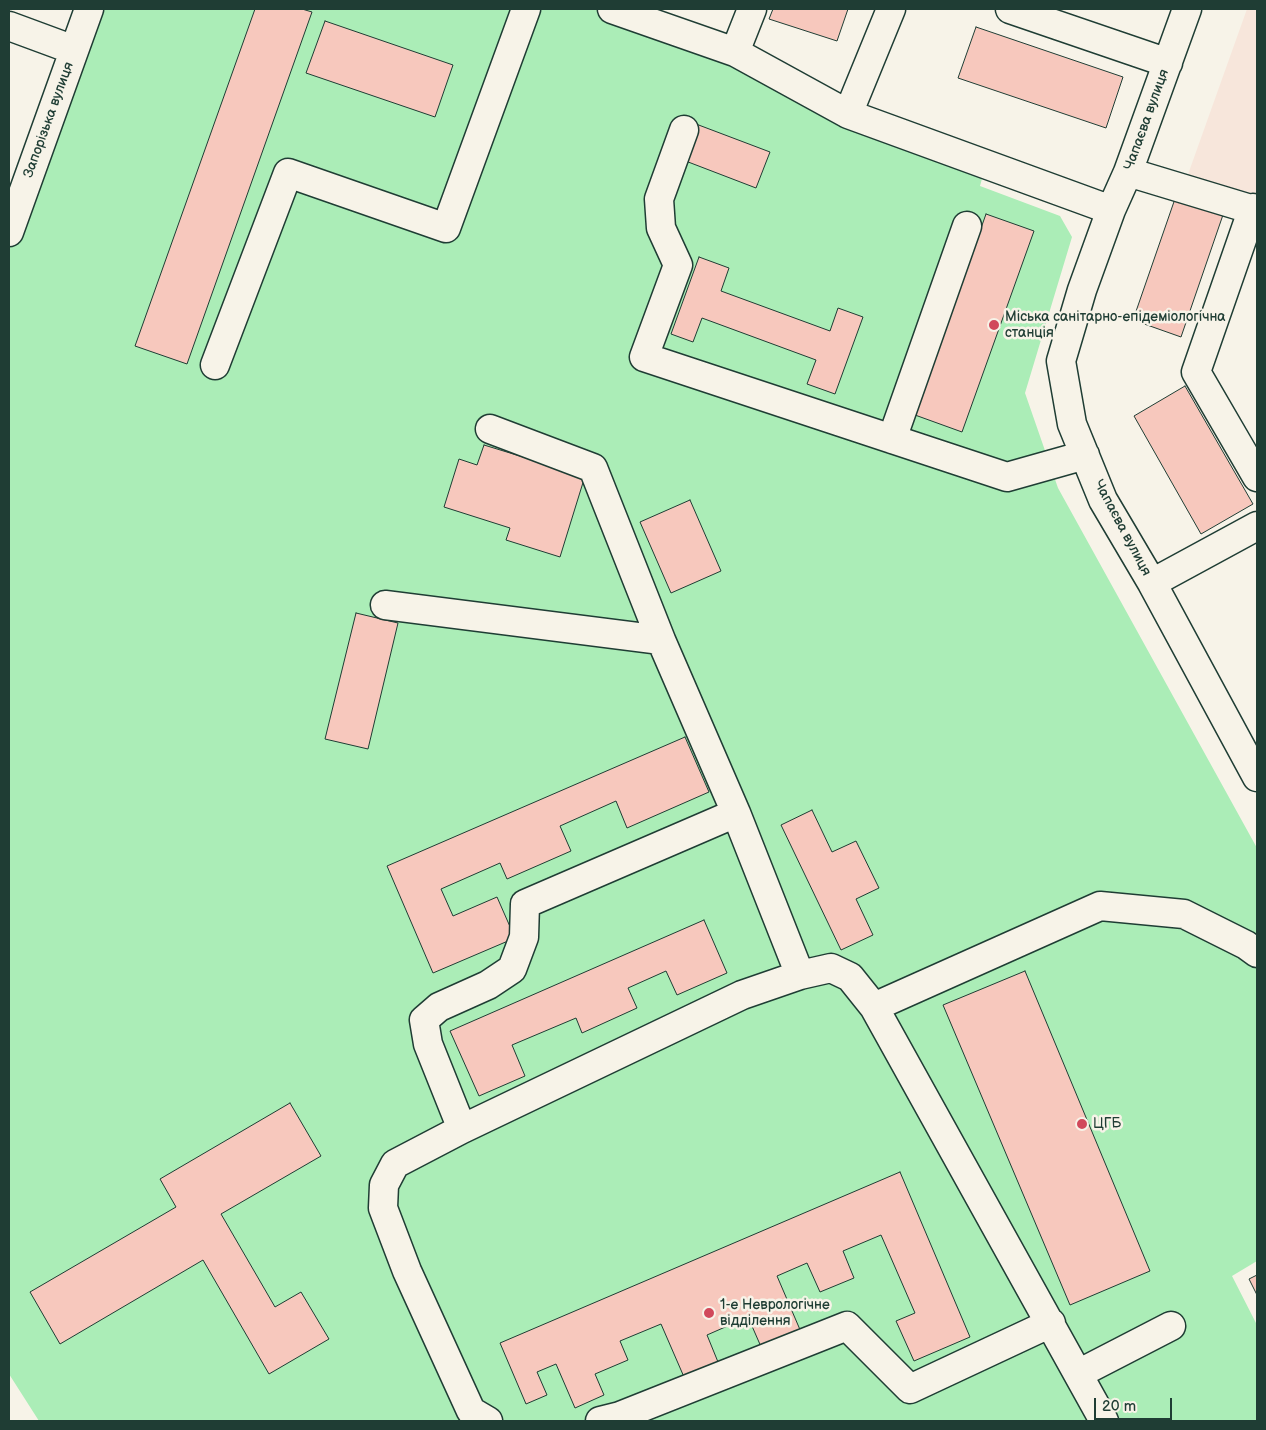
<!DOCTYPE html>
<meta charset="utf-8">
<style>
body{margin:0}
#map{position:relative;width:1266px;height:1430px;overflow:hidden;background:#f7f3e8;font-family:"Balsamiq Sans",sans-serif}
canvas{display:block}
.frame{position:absolute;inset:0;border:10px solid #1f3d34;pointer-events:none}
.scale{position:absolute;left:1094px;top:1398px;width:78px;height:22px;box-sizing:border-box;border:2px solid #1f3d34;border-top:0;padding-left:6px;font-size:15px;line-height:18px;white-space:nowrap;color:#1f3d34;-webkit-text-stroke:4px #f7f3e8;paint-order:stroke}
</style>
<div id="map">
<canvas width="1266" height="1430"></canvas>
<div class="frame"></div>
<div class="scale">20 m</div>
</div>
<script>
const ctx = document.querySelector('canvas').getContext('2d');
ctx.lineJoin = 'round';
function fillPath(path, color) { ctx.fillStyle = color; ctx.fill(path, 'evenodd'); }
const toPath = rows => new Path2D(rows.map(r => 'M' + r).join(''));
function strokePath(path, color, width, dash) { ctx.strokeStyle = color; ctx.lineWidth = width; ctx.lineCap = dash ? 'butt' : 'round'; ctx.setLineDash(dash || []); ctx.stroke(path); }
function write(font, color, halo, rows, align = 'center') {
  ctx.font = font + ' "Balsamiq Sans",sans-serif'; ctx.lineWidth = 5; ctx.setLineDash([]); ctx.textBaseline = 'middle'; ctx.strokeStyle = halo; ctx.fillStyle = color; for (const [text, x, y, turn = 0] of rows) {
    ctx.save(); ctx.translate(x, y); ctx.rotate((+turn || 0) * Math.PI / 180); ctx.textAlign = isNaN(turn) ? turn : align; if (halo) ctx.strokeText(text, 0, 0); ctx.fillText(text, 0, 0); ctx.restore();
  }
}
const built = toPath([
 [1247,9,1257,9,1257,206,1186,180]
]);
const green = toPath([
 [89,9,612,9,986,164,980,186,1060,216,1072,237,1025,393,1058,488,1257,848,1257,1261,1232,1276,1257,1325,1257,1421,39,1421,9,1374,9,232]
]);
const building = toPath([
 [255,9,302,9,312,12,187,364,135,346,255,9],
 [773,9,848,9,837,41,769,19,773,9],
 [325,21,453,65,435,117,306,73,325,21],
 [976,27,1123,77,1106,128,958,78,976,27],
 [696,124,770,152,756,188,683,160,696,124],
 [1177,193,1225,209,1181,337,1133,320,1177,193],
 [986,214,1034,231,962,432,915,415,986,214],
 [699,257,729,268,721,291,830,331,838,308,863,317,835,394,807,384,816,360,702,318,693,342,671,334,699,257],
 [1185,386,1253,504,1201,534,1134,416,1185,386],
 [484,445,585,476,560,557,506,540,510,528,444,507,459,459,477,465,484,445],
 [690,500,721,571,671,593,640,522,690,500],
 [356,613,398,623,368,749,325,739,356,613],
 [685,737,709,792,627,828,616,801,560,826,571,851,507,879,500,863,441,889,453,916,497,897,515,938,433,973,387,866,685,737],
 [812,810,832,852,856,841,879,888,856,899,873,935,841,950,781,825,812,810],
 [704,920,727,973,677,995,666,971,628,988,637,1008,582,1033,576,1018,512,1045,525,1076,479,1096,450,1031,704,920],
 [1025,971,1150,1271,1070,1305,943,1005,1025,971],
 [290,1103,321,1156,221,1214,275,1307,301,1292,329,1339,269,1374,203,1260,60,1344,30,1292,176,1207,160,1179,290,1103],
 [900,1172,970,1337,914,1361,896,1321,915,1313,881,1235,843,1251,854,1278,820,1292,807,1263,777,1276,801,1332,762,1349,748,1317,707,1335,718,1362,684,1377,661,1324,620,1341,628,1360,595,1374,604,1395,575,1408,556,1364,537,1372,547,1395,526,1404,500,1343,900,1172],
 [1257,1275,1257,1295,1249,1279,1257,1275]
]);
const minor = toPath([
 [612,9,735,52,848,114,1111,210],
 [1010,9,1168,63],
 [1187,9,1128,172,1111,210,1082,290,1061,361,1072,424,1103,500,1152,583,1257,777],
 [9,26,74,50],
 [735,52,752,9],
 [848,114,891,9],
 [684,130,659,199,661,228,678,265,644,357,1007,477,1085,455],
 [1128,172,1257,211],
 [1253,208,1196,372,1257,477],
 [9,232,89,9],
 [215,365,288,173,446,228,526,9],
 [490,429,593,468,661,640],
 [892,439,967,226],
 [1152,583,1257,526],
 [385,605,661,640,736,813],
 [462,1129,428,1044,424,1020,439,1007,488,985,512,969,524,937,525,904,736,813,800,975],
 [1078,1374,1171,1326],
 [488,1421,471,1411,407,1271,383,1208,384,1185,395,1164,462,1129,742,995,800,975,831,968,850,977,874,1007],
 [600,1421,620,1416,847,1326,910,1389,1051,1323],
 [1104,1421,874,1007,1100,906,1184,914,1246,945,1257,953]
]);
const markers = [
 [994,325,6,"#d1495b"],
 [1082,1124,6,"#d1495b"],
 [709,1313,6,"#d1495b"]
];
const streetNames = [
 ["Запорізька вулиця",49,120,-70],
 ["Чапаєва вулиця",1147,120,-70],
 ["Чапаєва вулиця",1122,528,62]
];
const poiNames = [
 ["Міська санітарно-епідеміологічна",1005,317],
 ["станція",1005,333],
 ["ЦГБ",1093,1124],
 ["1-е Неврологічне",720,1305],
 ["відділення",720,1321]
];
fillPath(built, '#f7e6db');
fillPath(green, '#abedb7');
fillPath(building, '#f7c8bd');
strokePath(building, '#1f3d34', 1);
strokePath(minor, '#1f3d34', 31);
strokePath(minor, '#f7f3e8', 28);
for (const [x, y, r, color] of markers) { const dot = new Path2D(); dot.arc(x, y, r, 0, 2 * Math.PI); ctx.fillStyle = color; ctx.fill(dot); strokePath(dot, '#f7f3e8', 2); }
write('14px', '#1f3d34', '#f7f3e8', streetNames);
write('14px', '#1f3d34', '#f7f3e8', poiNames, 'left');
</script>
